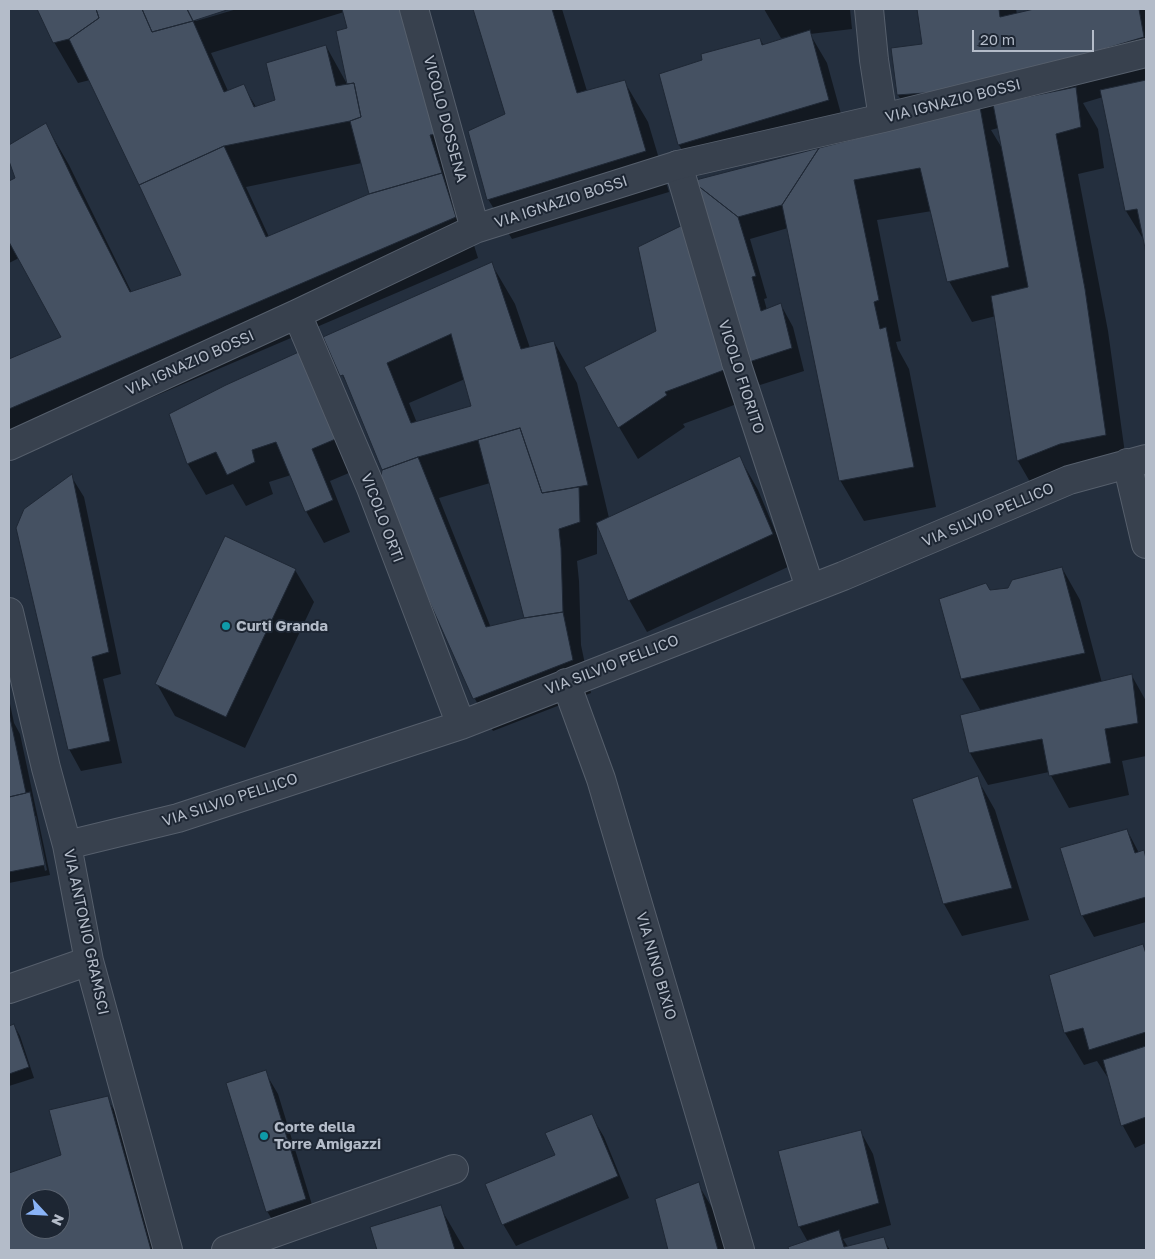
<!DOCTYPE html>
<style>
body{margin:0}
#map{position:relative;width:1155px;height:1259px;overflow:hidden;background:#242f3e;font-family:"Golos Text",sans-serif}
canvas{display:block}
.frame{position:absolute;inset:0;border:10px solid #b4bcc9;pointer-events:none}
.north{position:absolute;left:20px;top:1189px;width:50px;height:50px;box-sizing:border-box;background:#1d2633;border:1px solid #59626f;border-radius:50%;rotate:115deg;font-size:14px;font-weight:700;line-height:20px;text-align:center;color:#b4bcc9}
.north::after{content:'';display:block;margin:auto;width:18px;height:22px;background:#8ab4f8;clip-path:polygon(50% 0,100% 100%,50% 72%,0 100%)}
.scale{position:absolute;left:972px;top:30px;width:122px;height:22px;box-sizing:border-box;border:2px solid #b4bcc9;border-top:0;padding-left:6px;font-size:15px;line-height:18px;white-space:nowrap;color:#b4bcc9;-webkit-text-stroke:4px #1d2633;paint-order:stroke}
</style>
<div id="map">
<canvas width="1155" height="1259"></canvas>
<div class="frame"></div>
<div class="north">N</div>
<div class="scale">20 m</div>
</div>
<script>
const ctx = document.querySelector('canvas').getContext('2d');
ctx.lineJoin = 'round';
function fillPath(path, color) { ctx.fillStyle = color; ctx.fill(path, 'evenodd'); }
const toPath = rows => new Path2D(rows.map(r => 'M' + r).join(''));
function strokePath(path, color, width, dash) { ctx.strokeStyle = color; ctx.lineWidth = width; ctx.lineCap = dash ? 'butt' : 'round'; ctx.setLineDash(dash || []); ctx.stroke(path); }
function write(font, color, halo, rows, align = 'center') {
  ctx.font = font + ' "Golos Text",sans-serif'; ctx.lineWidth = 4; ctx.setLineDash([]); ctx.textBaseline = 'middle'; ctx.strokeStyle = halo; ctx.fillStyle = color; for (const [text, x, y, turn = 0] of rows) {
    ctx.save(); ctx.translate(x, y); ctx.rotate((+turn || 0) * Math.PI / 180); ctx.textAlign = isNaN(turn) ? turn : align; if (halo) ctx.strokeText(text, 0, 0); ctx.fillText(text, 0, 0); ctx.restore();
  }
}
const shadow = toPath([
 [39,9,228,9,196,19,196,21,237,9,409,9,452,176,478,258,15,456,9,456,9,361,63,338,19,258,9,263,9,183,17,179,9,157,9,147,46,125,69,165,132,293,183,276,90,80,78,83,54,42],
 [344,12,348,29,347,84,326,46,277,101,256,107,243,85,228,91,211,53],
 [362,163,371,194,269,237,246,187],
 [475,9,562,9,587,91,624,81,648,122,669,192,512,239,488,199,507,115],
 [764,9,850,9,852,29,810,34,827,63,846,132,697,176,679,145,703,61,760,39,764,46,789,38,789,37,781,38],
 [918,9,1016,9,1017,14,1040,9,1146,9,1146,247,1145,242,1126,211,1103,97,1083,103,1098,129,1104,168,1078,174,1108,331,1128,475,1041,501,1018,461,996,316,972,322,949,281,932,211,877,220,901,341,896,342,898,349,909,369,936,507,864,521,840,480,788,228,750,239,767,298,764,299,767,310,781,305,793,327,804,371,760,385,738,346,704,226,916,125,898,95,924,45],
 [998,128,1002,148,991,130],
 [689,224,742,402,683,424,685,427,638,459,619,427,657,332],
 [491,263,515,304,530,348,554,342,577,383,609,518,740,458,758,490,790,566,647,632,629,600,599,527,597,528,597,554,577,561,579,581,581,645,591,693,493,731,475,699,381,489,383,470,352,393,342,375],
 [465,379,472,407,417,423,409,403],
 [490,483,525,619,491,628,439,498],
 [319,384,356,470,330,481,350,532,324,543,306,511,291,475,269,482,273,494,246,506,233,484,206,495,188,464],
 [71,476,84,497,121,674,103,679,122,763,81,771,69,749],
 [1062,568,1080,600,1102,683,1132,676,1146,701,1146,756,1122,761,1129,795,1069,808,1049,772,988,785,970,753,981,711,962,679,940,600,1008,589],
 [295,570,314,602,245,748,175,716,157,684],
 [9,699,14,723,20,734,50,875,9,883],
 [33,816,36,816,47,870,45,871],
 [977,778,995,810,1029,920,962,936,944,904],
 [1127,830,1139,853,1143,851,1146,857,1146,922,1094,937,1082,915],
 [1143,946,1146,952,1146,1143,1135,1148,1123,1126,1110,1081,1097,1061,1084,1065,1065,1033,1050,976],
 [14,1025,20,1036,34,1078,9,1086,9,1027],
 [265,1072,278,1094,317,1221,280,1233,267,1211],
 [107,1098,131,1138,162,1250,9,1250,9,1175,63,1156],
 [30,1199,60,1199,60,1229,30,1229],
 [591,1115,604,1137,629,1198,516,1246,503,1224,556,1156],
 [861,1132,873,1154,891,1225,843,1239,848,1247,883,1239,890,1250,791,1250,790,1247,808,1242,799,1226],
 [698,1184,717,1216,726,1250,670,1250,656,1200],
 [440,1207,465,1250,378,1250,371,1228]
]);
const building = toPath([
 [37,9,96,9,99,18,69,39,53,43,37,9],
 [96,9,142,9,152,32,193,21,224,92,244,84,254,107,275,100,266,63,326,45,336,86,354,83,361,117,350,121,224,146,139,185,69,39,99,18,96,9],
 [142,9,187,9,193,21,152,32,142,9],
 [187,9,230,9,193,21,187,9],
 [342,9,404,9,438,134,430,135,442,173,369,194,350,121,361,117,354,83,347,84,336,31,347,28,342,9],
 [473,9,552,9,577,93,625,80,646,151,487,200,468,131,505,114,473,9],
 [917,9,999,9,1000,17,1034,9,1139,9,1144,37,966,90,897,95,891,48,922,44,917,9],
 [810,30,829,100,678,145,659,74,702,60,701,54,760,38,762,45,810,30],
 [1146,80,1146,253,1137,209,1125,211,1100,90,1146,80],
 [1076,87,1081,127,1056,134,1085,289,1106,435,1060,444,1017,461,991,296,1028,287,993,104,1076,87],
 [980,107,1009,267,947,282,920,168,854,180,879,300,874,302,880,329,886,327,914,467,839,481,782,205,819,148,980,107],
 [46,123,76,186,130,292,181,275,139,185,224,146,266,237,369,194,442,173,456,217,9,409,9,359,61,337,9,242,9,181,15,178,9,161,9,145,46,123],
 [819,148,782,205,738,217,692,181,819,148],
 [692,181,738,217,756,276,752,277,761,311,781,303,792,348,746,363,692,181],
 [689,222,724,370,665,392,667,395,618,428,584,367,656,331,638,247,689,222],
 [492,262,521,349,554,341,588,485,542,493,520,428,418,457,382,470,343,375,340,376,323,337,492,262],
 [451,334,471,406,411,423,387,363,451,334],
 [301,351,338,438,312,449,333,500,305,512,276,442,252,450,255,462,227,475,216,452,187,464,169,414,226,385,301,351],
 [520,428,542,493,579,487,580,522,559,529,561,548,563,612,524,618,478,440,520,428],
 [740,456,773,534,628,601,596,523,740,456],
 [418,457,486,627,524,618,563,612,573,660,473,699,379,489,382,470,418,457],
 [72,474,109,652,92,657,110,741,68,750,16,528,24,509,72,474],
 [225,536,296,569,226,717,155,684,225,536],
 [1062,567,1085,653,961,679,939,599,986,583,990,590,1008,588,1012,580,1062,567],
 [1132,674,1138,723,1105,729,1111,763,1049,776,1042,739,969,753,960,715,1132,674],
 [9,713,26,793,9,797,9,713],
 [978,776,1012,888,943,904,912,799,978,776],
 [30,792,45,865,9,872,9,797,30,792],
 [1127,829,1135,853,1144,850,1146,859,1146,897,1081,916,1060,848,1127,829],
 [1143,944,1146,954,1146,1032,1089,1050,1083,1028,1064,1033,1049,975,1143,944],
 [14,1024,29,1067,9,1074,9,1026,14,1024],
 [1146,1046,1146,1117,1121,1126,1103,1060,1146,1046],
 [266,1070,306,1199,266,1212,226,1083,266,1070],
 [108,1096,151,1250,9,1250,9,1173,61,1155,49,1110,108,1096],
 [30,1199,60,1199,60,1229,30,1229,30,1199],
 [592,1114,618,1176,502,1225,485,1184,555,1155,545,1133,592,1114],
 [861,1130,879,1203,798,1227,778,1151,861,1130],
 [699,1182,718,1250,668,1250,655,1199,699,1182],
 [441,1205,455,1250,377,1250,370,1227,441,1205],
 [839,1230,844,1247,884,1237,888,1250,789,1250,788,1247,839,1230]
]);
const pedestrian = toPath([
 [678,165,736,362]
]);
const minor = toPath([
 [414,9,475,229],
 [869,9,874,60,883,118],
 [297,314,371,488,461,725],
 [736,362,810,588],
 [9,446,297,314,475,229,678,165,883,118,1146,53],
 [1127,463,1146,544],
 [9,612,46,768,67,845,89,961,168,1250],
 [566,683,601,779,740,1250],
 [67,845,178,818,461,725,843,576,1069,480,1146,459],
 [9,989,89,961],
 [226,1250,454,1169]
]);
const markers = [
 [226,626,5,"#0f9aa8"],
 [264,1136,5,"#0f9aa8"]
];
const streetNames = [
 ["VIA IGNAZIO BOSSI",953,101,-14],
 ["VICOLO DOSSENA",445,119,75],
 ["VIA IGNAZIO BOSSI",561,202,-18],
 ["VIA IGNAZIO BOSSI",190,363,-24],
 ["VICOLO FIORITO",741,377,72],
 ["VIA SILVIO PELLICO",988,515,-23],
 ["VICOLO ORTI",382,518,69],
 ["VIA SILVIO PELLICO",612,665,-21],
 ["VIA SILVIO PELLICO",230,800,-18],
 ["VIA ANTONIO GRAMSCI",86,932,78],
 ["VIA NINO BIXIO",656,966,74]
];
const poiNames = [
 ["Curti Granda",236,626],
 ["Corte della",274,1127],
 ["Torre Amigazzi",274,1144]
];
fillPath(shadow, '#0007');
fillPath(building, '#455162');
strokePath(building, '#1f2835', 1);
strokePath(pedestrian, '#565f6c', 30);
strokePath(minor, '#565f6c', 30);
strokePath(pedestrian, '#38414e', 28);
strokePath(minor, '#38414e', 28);
for (const [x, y, r, color] of markers) { const dot = new Path2D(); dot.arc(x, y, r, 0, 2 * Math.PI); ctx.fillStyle = color; ctx.fill(dot); strokePath(dot, '#1d2633', 2); }
write('15px', '#b4bcc9', '#1d2633', streetNames);
write('bold 15px', '#b4bcc9', '#1d2633', poiNames, 'left');
</script>
